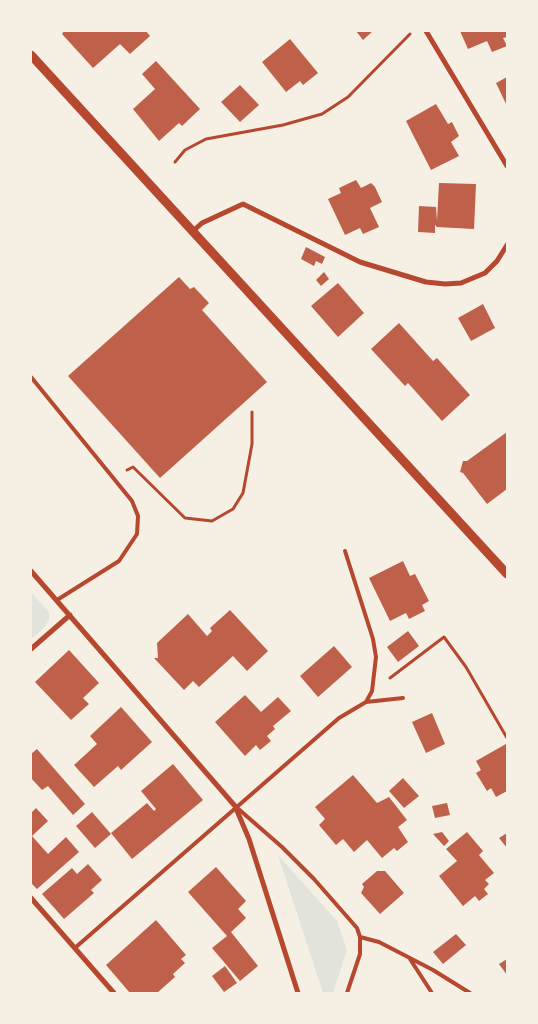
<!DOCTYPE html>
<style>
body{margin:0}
#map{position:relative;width:538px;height:1024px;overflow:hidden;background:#f6efe4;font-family:Lato,sans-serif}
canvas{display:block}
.frame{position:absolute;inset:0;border:32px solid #f6efe4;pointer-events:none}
</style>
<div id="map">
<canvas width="538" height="1024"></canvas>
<div class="frame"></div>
</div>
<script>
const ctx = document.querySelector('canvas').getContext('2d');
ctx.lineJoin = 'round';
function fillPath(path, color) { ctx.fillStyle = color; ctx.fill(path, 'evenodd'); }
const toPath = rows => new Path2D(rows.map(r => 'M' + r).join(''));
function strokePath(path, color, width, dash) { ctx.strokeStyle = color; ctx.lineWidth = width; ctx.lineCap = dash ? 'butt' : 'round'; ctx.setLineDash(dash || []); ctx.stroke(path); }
const green = toPath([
 [31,592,49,612,49,620,44,628,31,639],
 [278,855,337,921,347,950,333,993,323,993]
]);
const building = toPath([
 [64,31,146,31,150,36,130,54,120,44,93,68,62,34],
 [356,31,373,31,363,40],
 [460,31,507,31,507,37,503,38,507,46,492,52,487,41,468,49],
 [290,39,318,73,303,85,300,81,286,92,262,62],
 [156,61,200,109,182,126,179,123,159,141,133,109,155,89,142,74],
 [507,77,507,106,496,83],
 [240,85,259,105,240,122,221,102],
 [436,104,448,124,452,122,459,136,451,142,459,156,431,170,406,121],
 [356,180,361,188,371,183,375,187,382,202,370,208,379,227,363,234,360,228,345,235,328,199,341,193,339,188],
 [439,183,476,184,474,229,437,227,435,225,435,233,418,232,419,206,436,207,437,221],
 [306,247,325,257,322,264,316,261,314,266,301,259],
 [324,272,329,279,321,286,316,280],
 [179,277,190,289,194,287,209,303,202,310,267,382,160,478,68,376],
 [338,283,364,313,338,337,311,306],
 [483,304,495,328,471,341,458,318],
 [399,323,433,361,437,358,470,395,442,421,408,383,405,386,371,349],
 [507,432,507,489,487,504,463,473,460,472,463,461,467,461],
 [403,561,410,576,415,574,429,601,422,605,425,611,409,619,406,613,390,621,369,578],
 [230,610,268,651,247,671,233,656,199,687,193,681,184,690,154,658,158,658,157,643,188,614,207,636,212,631,210,628],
 [408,631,419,646,398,662,387,647],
 [334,646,352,667,318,697,300,676],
 [69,650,99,683,83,698,89,704,71,720,35,682],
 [245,695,261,712,278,697,291,711,273,726,275,729,267,736,271,741,260,750,256,745,245,756,215,722],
 [121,707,152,742,121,770,118,766,94,787,74,765,97,744,90,736],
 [432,713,445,744,426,753,412,722],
 [506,744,507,791,496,797,491,788,487,791,476,773,481,770,476,761],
 [37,749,85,804,73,815,48,786,42,790,31,778,31,754],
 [173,764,203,800,132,859,111,833,147,803,154,811,156,809,141,791],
 [353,775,377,803,389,797,407,820,398,827,408,842,397,851,394,848,382,858,367,840,354,852,343,839,336,845,319,825,325,819,315,807],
 [403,778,419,796,404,808,389,791],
 [447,803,450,815,435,818,432,806],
 [36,808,48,821,32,836,48,854,66,837,79,852,37,889,31,883,31,813],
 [92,812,111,834,95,848,76,826],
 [442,832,449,841,444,846,433,834],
 [467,832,483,851,479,855,494,873,485,880,489,884,484,889,488,894,479,901,475,896,463,906,439,876,457,861,446,849],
 [507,833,507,848,499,838],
 [88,864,102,880,91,890,94,893,64,919,42,894,72,868,77,874],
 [216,867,246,901,238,909,246,918,231,932,258,966,240,981,212,948,227,936,188,892],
 [377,871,385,871,404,893,380,914,361,893,364,887,362,884],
 [156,920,186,955,181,959,185,963,173,974,175,977,157,993,130,993,106,965],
 [456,934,466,945,443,964,433,952],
 [507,959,507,975,499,964],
 [225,966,237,983,224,992,212,976]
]);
const path = toPath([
 [175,162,185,150,206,139,283,125,322,114,348,97,410,34],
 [127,470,133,467,185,518,212,521,233,509,243,493,252,444,252,412],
 [390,678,444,637,466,667,507,738]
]);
const service = toPath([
 [31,377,132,501,138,516,137,534,119,561,57,600],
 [345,551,373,639,376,657,372,691,366,702],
 [235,806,282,847,314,879,357,928,360,937,360,954,347,993],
 [360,937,379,942,433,970,470,993],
 [76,947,339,718,366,702,403,698],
 [410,959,432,993]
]);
const minor = toPath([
 [426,31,507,166],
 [193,231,202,223,243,204,360,262,426,282,445,284,461,283,485,273,497,261,507,245],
 [31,571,235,806,249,839,298,993],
 [31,649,70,615],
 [31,898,114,993]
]);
const tertiary = toPath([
 [31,55,507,574]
]);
fillPath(green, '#e2e4dc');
fillPath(building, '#bf614a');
strokePath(path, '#b5482f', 3);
strokePath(service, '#b5482f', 4);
strokePath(minor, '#b5482f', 5);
strokePath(tertiary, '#b5482f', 9);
</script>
